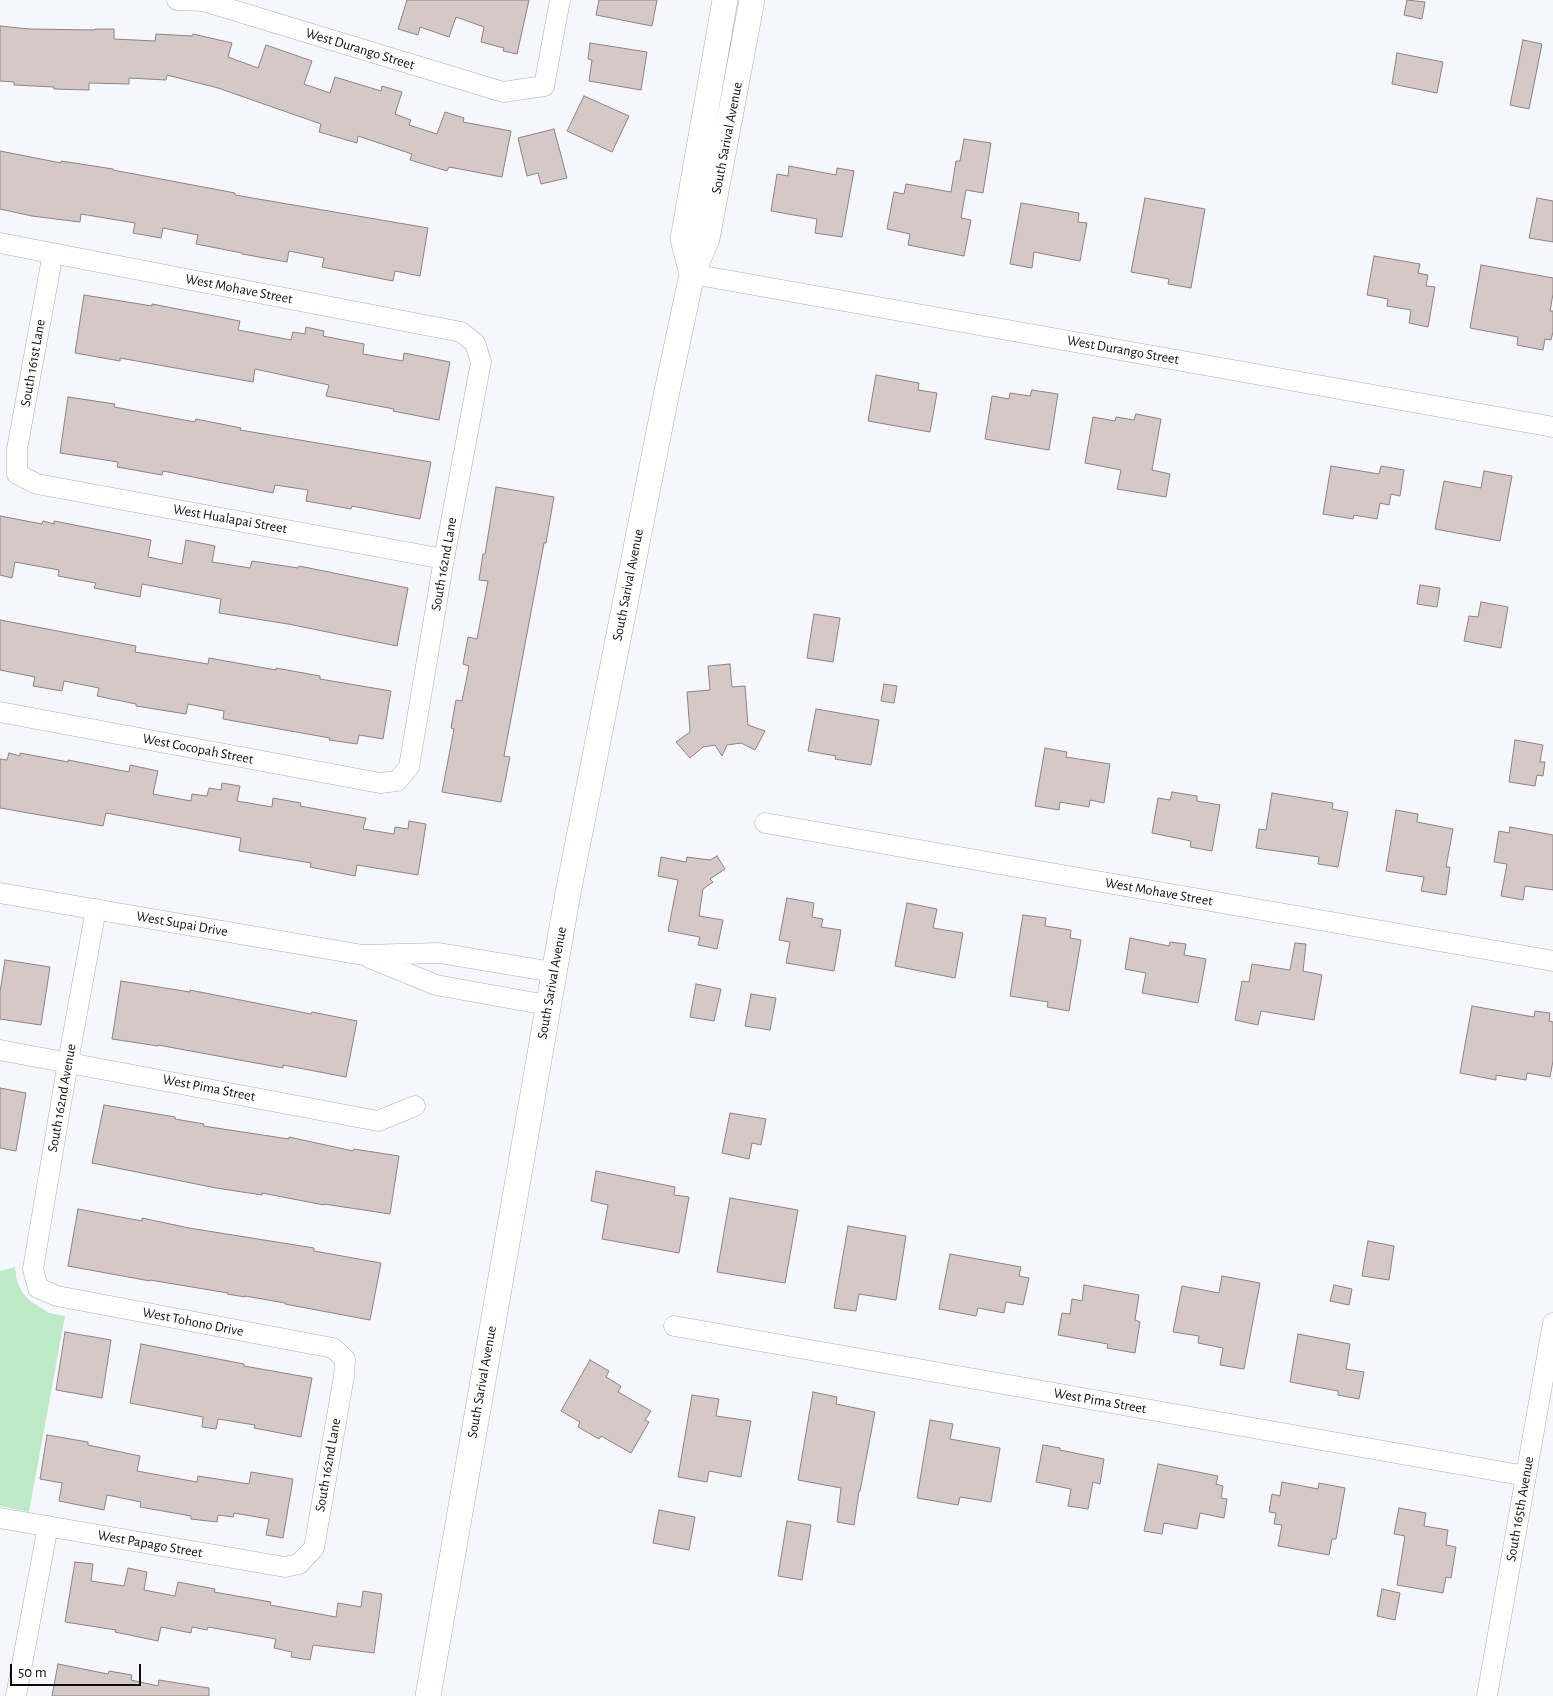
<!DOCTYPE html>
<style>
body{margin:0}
#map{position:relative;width:1553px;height:1696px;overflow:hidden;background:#f6f7fd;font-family:"Alegreya Sans",sans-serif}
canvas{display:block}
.scale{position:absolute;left:10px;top:1664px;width:131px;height:22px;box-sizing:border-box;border:2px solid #0d0d11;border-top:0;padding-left:6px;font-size:15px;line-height:18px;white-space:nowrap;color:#0d0d11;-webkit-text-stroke:4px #fff;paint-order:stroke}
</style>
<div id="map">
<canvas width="1553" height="1696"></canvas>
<div class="scale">50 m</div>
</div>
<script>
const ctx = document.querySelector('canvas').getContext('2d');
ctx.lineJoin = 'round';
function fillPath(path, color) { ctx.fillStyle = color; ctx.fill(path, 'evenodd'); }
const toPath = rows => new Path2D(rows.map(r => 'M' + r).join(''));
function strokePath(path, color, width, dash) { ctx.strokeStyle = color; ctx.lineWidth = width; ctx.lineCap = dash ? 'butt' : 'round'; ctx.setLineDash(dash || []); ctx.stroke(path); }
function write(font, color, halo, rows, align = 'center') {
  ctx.font = font + ' "Alegreya Sans",sans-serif'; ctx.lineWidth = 5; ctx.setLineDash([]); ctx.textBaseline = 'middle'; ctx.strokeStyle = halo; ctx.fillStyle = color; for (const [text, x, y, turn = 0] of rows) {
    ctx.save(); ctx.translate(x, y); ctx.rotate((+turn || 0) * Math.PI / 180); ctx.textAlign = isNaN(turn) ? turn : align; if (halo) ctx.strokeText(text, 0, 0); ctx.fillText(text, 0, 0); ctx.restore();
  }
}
const green = toPath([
 [15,1267,17,1281,22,1292,30,1301,49,1313,65,1316,29,1512,0,1506,0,1271]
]);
const building = toPath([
 [407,0,529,0,517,54,503,51,504,48,481,42,484,27,456,17,449,37,420,27,418,35,398,29,407,0],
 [599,0,657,0,652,26,596,15,599,0],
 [1407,0,1425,2,1422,19,1404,15,1407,0],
 [0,26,29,29,95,30,95,29,114,29,114,39,155,41,156,34,192,36,193,34,232,43,228,57,258,68,266,45,312,61,304,84,330,93,335,77,381,91,382,86,402,92,395,114,411,120,409,125,437,134,445,112,464,118,463,122,511,131,502,177,449,167,447,171,410,160,412,154,358,136,357,143,319,132,321,124,218,88,167,75,166,80,129,78,129,84,89,83,89,90,54,89,54,87,14,85,14,82,0,81,0,26],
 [1523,40,1542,44,1529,109,1510,105,1523,40],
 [590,43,647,52,641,90,589,81,592,60,588,59,590,43],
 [1397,53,1443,62,1437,93,1392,84,1397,53],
 [584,96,629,116,612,152,567,131,584,96],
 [554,129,567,178,541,184,538,173,527,176,518,138,554,129],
 [964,139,991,143,983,193,966,190,961,218,971,220,964,256,908,245,910,234,887,229,894,192,904,194,906,184,951,192,956,161,960,161,964,139],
 [0,151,61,163,61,161,113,169,113,170,235,193,235,195,428,228,420,276,395,271,393,281,322,267,324,258,289,251,287,262,242,254,242,253,196,244,198,235,163,228,161,238,133,233,135,223,81,214,80,222,32,216,0,209,0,151],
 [789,166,836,175,837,168,854,171,842,237,815,233,817,219,771,211,777,174,788,176,789,166],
 [1145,198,1205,209,1191,288,1168,284,1169,279,1131,272,1145,198],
 [1537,198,1553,201,1553,242,1529,238,1537,198],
 [1021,203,1079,213,1078,222,1087,223,1080,261,1034,252,1032,268,1010,264,1021,203],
 [1374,256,1420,264,1418,273,1428,275,1426,286,1435,287,1428,327,1409,323,1411,310,1387,306,1388,299,1367,295,1374,256],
 [1481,265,1553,278,1553,294,1550,311,1553,311,1553,332,1551,340,1545,339,1543,350,1517,345,1518,337,1470,328,1481,265],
 [84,295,152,306,152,304,240,321,238,330,291,340,293,332,305,334,306,327,324,331,323,336,364,344,363,354,403,361,404,353,450,362,439,420,393,411,394,409,326,396,329,385,255,369,253,382,120,358,120,361,75,353,84,295],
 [876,375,919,383,918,390,937,393,930,432,868,421,876,375],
 [1032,390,1058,394,1049,450,985,439,992,396,1009,399,1010,393,1030,396,1032,390],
 [68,397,115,404,114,407,195,422,196,419,241,428,240,430,431,462,420,519,352,506,351,509,306,501,308,490,275,485,273,493,163,471,162,475,117,467,118,462,60,453,68,397],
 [1136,414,1161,419,1152,470,1170,474,1166,497,1117,489,1121,470,1085,463,1093,417,1115,421,1116,417,1134,420,1136,414],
 [1331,466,1379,474,1381,466,1404,470,1400,496,1391,494,1389,505,1380,503,1377,519,1354,515,1353,519,1323,514,1331,466],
 [1484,471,1512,476,1500,541,1435,529,1444,481,1481,488,1484,471],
 [496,487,554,497,546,543,544,543,504,756,510,757,501,802,442,792,454,729,451,728,456,700,462,701,469,666,463,664,468,637,477,639,488,581,479,580,483,554,485,554,496,487],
 [0,516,42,524,43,521,54,524,54,521,151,540,148,557,182,564,186,540,215,546,212,562,250,568,252,561,298,568,299,566,408,588,397,646,288,624,219,613,221,599,142,584,140,597,94,588,96,583,58,576,59,570,15,562,12,578,0,575,0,516],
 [1420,585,1440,588,1437,607,1417,604,1420,585],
 [1481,602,1508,607,1501,648,1464,641,1469,616,1478,617,1481,602],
 [814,614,840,618,833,662,807,658,814,614],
 [0,620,136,646,135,652,208,664,209,658,276,670,276,668,320,676,320,679,391,691,383,739,359,735,357,744,329,740,330,738,223,719,224,711,188,704,186,714,136,706,136,704,97,696,99,688,64,681,62,691,33,686,35,677,0,670,0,620],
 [730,664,732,687,745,686,748,725,765,731,755,750,741,743,727,745,722,756,715,745,703,747,690,758,676,742,690,732,687,692,710,690,708,666,730,664],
 [884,684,897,686,894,703,881,701,884,684],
 [816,709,879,720,871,765,835,759,836,756,808,751,816,709],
 [1515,740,1543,745,1540,762,1545,762,1543,776,1537,775,1535,786,1509,782,1515,740],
 [1045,748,1067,752,1066,757,1110,764,1104,803,1090,800,1089,807,1060,802,1059,810,1035,806,1045,748],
 [9,753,20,756,20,753,68,762,68,760,129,772,130,765,158,771,153,794,191,801,192,794,207,796,209,788,221,790,222,783,240,786,237,801,272,807,273,798,301,803,300,806,366,818,363,829,394,834,395,827,408,829,409,821,426,824,418,875,357,865,355,876,310,867,311,863,239,851,241,838,106,813,103,826,0,808,0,759,7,760,9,753],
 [1172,792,1197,796,1197,801,1220,805,1212,851,1190,847,1191,841,1152,833,1158,798,1170,800,1172,792],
 [1272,793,1333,803,1332,809,1348,812,1338,867,1318,864,1319,857,1256,848,1259,829,1266,830,1272,793],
 [1396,810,1418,814,1417,822,1453,829,1446,867,1450,867,1446,895,1421,891,1424,877,1386,871,1396,810],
 [1510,827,1553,835,1553,890,1525,886,1523,900,1501,896,1507,864,1494,862,1499,831,1509,833,1510,827],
 [717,856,725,869,710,879,713,882,703,889,699,916,723,920,717,949,698,945,700,937,668,931,678,880,658,876,661,857,686,862,687,857,710,860,717,856],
 [787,898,814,903,812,917,823,919,821,927,841,930,834,971,786,963,790,942,779,940,787,898],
 [907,903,937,909,933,928,963,933,955,978,895,966,907,903],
 [1023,915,1046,918,1045,926,1071,930,1070,938,1081,940,1069,1011,1047,1007,1048,1002,1010,996,1023,915],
 [1130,938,1169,946,1170,942,1186,944,1184,955,1206,959,1198,1003,1142,993,1146,973,1125,969,1130,938],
 [1295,943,1306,944,1303,971,1322,975,1314,1020,1261,1011,1258,1025,1235,1020,1242,981,1249,982,1252,964,1290,970,1295,943],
 [5,960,50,967,41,1025,0,1019,0,992,5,960],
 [121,981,190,992,190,990,311,1014,312,1012,357,1021,346,1077,283,1065,283,1068,158,1045,158,1046,112,1039,121,981],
 [696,984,721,989,714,1021,690,1017,696,984],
 [751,994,776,998,770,1030,745,1026,751,994],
 [1472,1006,1534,1017,1535,1011,1550,1013,1549,1021,1553,1022,1553,1061,1550,1077,1527,1073,1526,1080,1496,1075,1496,1080,1460,1073,1472,1006],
 [0,1088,26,1093,16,1151,0,1148,0,1088],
 [104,1105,175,1117,175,1119,204,1124,203,1126,289,1139,289,1137,353,1151,354,1149,399,1156,390,1214,324,1204,324,1205,262,1193,262,1195,216,1188,92,1163,104,1105],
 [730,1113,766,1119,761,1145,752,1143,749,1159,722,1153,730,1113],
 [596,1171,675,1187,674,1195,689,1197,679,1253,602,1239,608,1205,591,1201,596,1171],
 [730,1198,798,1210,785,1283,717,1272,730,1198],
 [78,1209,142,1221,142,1218,189,1228,314,1248,314,1251,381,1263,370,1320,285,1304,285,1303,245,1296,245,1297,227,1294,228,1293,150,1280,150,1281,68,1266,78,1209],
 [848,1226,906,1236,896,1300,859,1294,856,1311,834,1308,848,1226],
 [1368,1241,1394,1246,1389,1280,1362,1276,1368,1241],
 [950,1254,1021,1267,1019,1276,1029,1278,1023,1305,1006,1302,1004,1313,978,1308,976,1316,939,1309,950,1254],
 [1222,1276,1260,1283,1244,1369,1220,1365,1223,1348,1198,1343,1199,1336,1173,1332,1182,1286,1219,1293,1222,1276],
 [1084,1285,1139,1295,1135,1320,1140,1322,1135,1353,1107,1348,1108,1344,1058,1335,1062,1313,1070,1314,1072,1299,1082,1301,1084,1285],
 [1334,1285,1352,1289,1349,1305,1330,1301,1334,1285],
 [65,1332,111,1340,102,1398,56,1390,65,1332],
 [1298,1334,1350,1344,1346,1369,1364,1372,1359,1399,1338,1395,1338,1391,1290,1382,1298,1334],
 [141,1344,244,1364,244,1366,312,1378,301,1437,254,1428,255,1425,218,1419,216,1429,202,1427,203,1417,130,1403,141,1344],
 [590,1360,609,1371,606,1377,621,1386,618,1392,651,1411,645,1420,649,1422,631,1453,601,1436,599,1439,578,1427,580,1422,561,1411,590,1360],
 [813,1392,837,1397,836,1404,875,1412,860,1491,859,1491,854,1525,837,1522,841,1488,798,1480,813,1392],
 [692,1395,719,1399,716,1416,751,1421,741,1477,709,1471,707,1482,678,1477,692,1395],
 [930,1420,953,1424,950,1439,1000,1448,991,1502,960,1497,958,1505,917,1498,930,1420],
 [47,1435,88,1442,88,1445,140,1456,137,1471,197,1482,198,1476,249,1484,251,1472,293,1479,283,1538,266,1535,269,1519,234,1513,233,1517,218,1515,217,1522,191,1519,191,1516,140,1507,141,1502,107,1495,104,1510,59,1501,62,1483,40,1479,47,1435],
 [1043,1445,1060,1448,1060,1450,1104,1459,1100,1484,1093,1482,1088,1509,1068,1506,1071,1489,1036,1482,1043,1445],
 [1158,1464,1218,1476,1216,1484,1223,1486,1221,1498,1227,1499,1224,1518,1200,1513,1197,1529,1164,1523,1162,1534,1144,1531,1158,1464],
 [1282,1482,1318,1489,1319,1483,1345,1488,1336,1539,1332,1539,1329,1555,1278,1546,1282,1525,1274,1524,1276,1513,1269,1512,1272,1494,1280,1496,1282,1482],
 [1399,1508,1426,1513,1424,1526,1448,1530,1446,1545,1456,1547,1451,1578,1446,1577,1443,1593,1397,1585,1405,1536,1394,1534,1399,1508],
 [659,1510,695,1517,689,1550,653,1543,659,1510],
 [787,1521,811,1525,802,1580,778,1576,787,1521],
 [75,1562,93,1564,91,1581,124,1586,128,1568,147,1572,144,1590,175,1596,178,1582,215,1589,214,1592,271,1602,270,1605,336,1617,338,1603,361,1607,363,1591,382,1594,374,1653,313,1645,310,1660,291,1657,292,1652,274,1648,276,1639,208,1627,207,1630,192,1627,191,1633,161,1627,158,1641,115,1632,116,1630,65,1622,75,1562],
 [1382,1589,1400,1593,1395,1620,1377,1616,1382,1589],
 [58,1664,108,1674,109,1671,132,1675,131,1680,158,1686,159,1680,209,1688,209,1696,52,1696,58,1664]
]);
const minor = toPath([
 [177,0,203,1,503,92,544,86,560,0],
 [0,243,461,332,475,343,481,362,444,559,409,767,397,781,380,783,0,712],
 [53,253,17,449,17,474,37,484,444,559],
 [692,274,1553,427],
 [765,823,1553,961],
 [0,893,363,955,439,953,553,972],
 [370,958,436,985,547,1005],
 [0,1050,378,1121,415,1106],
 [674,1326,1526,1476],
 [0,1518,285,1567,299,1564,314,1548,344,1376,345,1359,333,1348,57,1296,38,1288,33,1269,68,1062,96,909],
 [16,1696,48,1526],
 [1487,1696,1553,1323]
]);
const major = toPath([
 [692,274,683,239,725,0],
 [428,1696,568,893,666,396,692,274,707,239,752,0]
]);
const streetNames = [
 ["West Durango Street",360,49,17],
 ["South Sarival Avenue",727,138,-79],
 ["West Mohave Street",239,289,11],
 ["West Durango Street",1123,350,10],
 ["South 161st Lane",33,363,-80],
 ["West Hualapai Street",230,519,10],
 ["South 162nd Lane",444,564,-80],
 ["South Sarival Avenue",628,585,-79],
 ["West Cocopah Street",198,749,11],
 ["West Mohave Street",1159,892,10],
 ["West Supai Drive",182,924,10],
 ["South Sarival Avenue",552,983,-80],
 ["West Pima Street",209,1088,11],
 ["South 162nd Avenue",62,1098,-80],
 ["West Tohono Drive",193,1322,11],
 ["South Sarival Avenue",482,1382,-80],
 ["West Pima Street",1100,1401,10],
 ["South 162nd Lane",328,1465,-80],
 ["South 165th Avenue",1520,1509,-80],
 ["West Papago Street",150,1544,10]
];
fillPath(green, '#bceac7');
fillPath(building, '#d4c9c6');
strokePath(building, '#8d8380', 1);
strokePath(minor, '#abadb6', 21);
strokePath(major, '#abadb6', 26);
strokePath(minor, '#fff', 20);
strokePath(major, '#fff', 25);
write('14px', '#0d0d11', '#fff', streetNames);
</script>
